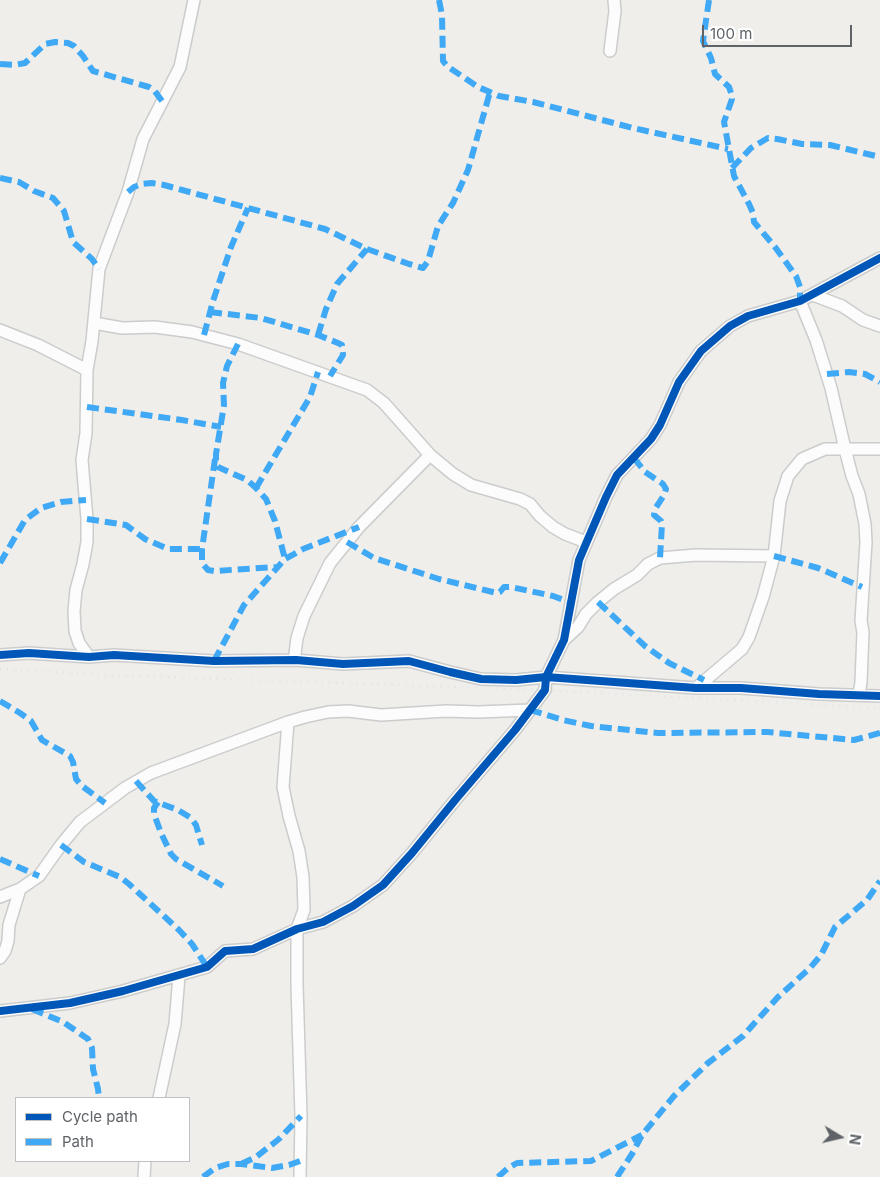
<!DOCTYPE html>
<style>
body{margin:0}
#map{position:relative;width:880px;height:1177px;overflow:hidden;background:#efeeea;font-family:Inter,sans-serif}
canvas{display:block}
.legend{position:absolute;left:15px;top:1097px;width:175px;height:65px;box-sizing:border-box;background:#fff;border:1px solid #bfc1c3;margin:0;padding:6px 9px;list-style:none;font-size:15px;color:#5f6368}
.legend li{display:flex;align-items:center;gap:10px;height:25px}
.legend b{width:25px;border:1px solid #bfc1c3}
.north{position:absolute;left:815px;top:1112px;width:50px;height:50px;-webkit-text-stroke:4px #fff;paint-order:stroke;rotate:99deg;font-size:14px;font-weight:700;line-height:20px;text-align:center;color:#5f6368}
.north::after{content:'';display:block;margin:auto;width:18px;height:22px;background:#5f6368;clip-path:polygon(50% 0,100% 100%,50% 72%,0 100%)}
.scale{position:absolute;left:702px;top:25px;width:150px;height:22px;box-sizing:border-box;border:2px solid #5f6368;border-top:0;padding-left:6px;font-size:15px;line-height:18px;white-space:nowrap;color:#5f6368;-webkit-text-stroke:4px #fff;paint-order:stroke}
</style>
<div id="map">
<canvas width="880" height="1177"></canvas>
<ul class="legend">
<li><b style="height:6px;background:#0057b8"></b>Cycle path</li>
<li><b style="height:6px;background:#3fa9f5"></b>Path</li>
</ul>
<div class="north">N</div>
<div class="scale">100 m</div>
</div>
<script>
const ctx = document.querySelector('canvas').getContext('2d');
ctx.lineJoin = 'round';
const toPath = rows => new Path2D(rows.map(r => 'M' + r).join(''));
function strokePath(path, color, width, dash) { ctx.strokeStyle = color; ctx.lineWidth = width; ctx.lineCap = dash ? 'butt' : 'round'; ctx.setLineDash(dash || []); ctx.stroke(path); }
const minor = toPath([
 [610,51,615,11,614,0],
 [813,295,842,306,863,320,880,326],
 [800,301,816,340,831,388,845,449,852,476,859,494,865,524,866,542,861,621,863,632,861,682,859,695],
 [94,323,122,328,155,327,192,332,238,344,367,390,384,403,430,455,453,474,471,485,520,499,530,504,540,516,553,527,565,534,586,542],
 [0,330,38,345,87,370],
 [564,640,578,627,586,614,598,602,614,589,637,575,648,564,660,558,696,555,774,556],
 [0,655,29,653,89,657,114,655,214,661,296,660,343,664,409,661,450,672,481,679,516,680,546,677,696,688,741,688,819,694,880,696],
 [89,657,79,643,75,631,74,611,76,590,83,564,87,542,87,519,82,460,86,433,87,370,92,341,99,269,128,192,143,139,180,67,194,0],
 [296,660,295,654,297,638,304,616,330,563,359,527,430,455],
 [696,688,742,649,749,637,763,597,774,556,780,501,788,476,802,459,825,449,880,449],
 [288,722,283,787,289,816,299,851,303,877,304,910,297,929,297,985,301,1116,300,1177],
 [0,897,20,889,39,876,61,845,80,822,125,788,151,773,288,722,305,717,328,712,348,711,381,715,446,711,478,712,530,710],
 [0,958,5,951,8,941,9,925,20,889],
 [0,1011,70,1003,123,991,207,967,225,951,253,949,297,929,323,922,353,906,383,885,412,853,456,799,515,730,545,690,546,677,564,640,579,560,606,497,617,475,651,439,660,425,679,382,701,351,730,326,748,316,800,301,880,258],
 [159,1098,175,1024,179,976],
 [144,1177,145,1161]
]);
const rail = toPath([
 [0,669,107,675,545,690,880,708]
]);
const quiet = toPath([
 [439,0,442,15,443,61,447,66,478,87,499,96,533,102,633,128,728,149],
 [709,0,703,41,711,58,715,74,729,87,731,93,732,99,724,122,734,176,749,204,753,213,754,222,775,247,796,276,800,287,800,301],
 [0,64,15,65,25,63,45,44,55,42,68,43,74,46,83,56,93,71,149,87,154,90,162,101],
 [732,168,751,148,768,138,777,139,802,144,830,145,880,157],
 [0,178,19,182,34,191,53,198,64,211,73,242,92,259,99,269],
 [128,192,134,187,142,184,152,183,164,185,325,229,367,249,409,264,423,268,428,261,438,226,453,203,468,170,490,92],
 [210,312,261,318,318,335,338,343,342,345,343,355,330,376],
 [204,335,213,301,231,247,248,208],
 [318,335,326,309,337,284,367,249],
 [238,344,227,366,223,383,224,405,216,454,216,462,218,467,247,480,256,488,266,499,275,521,285,559],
 [827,374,849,372,865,374,880,382],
 [87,407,182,420,221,427],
 [634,458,645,472,663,484,666,489,664,495,655,509,654,515,661,521,662,524,660,558],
 [215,459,202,549,202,563,208,570,214,571,277,567],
 [256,488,310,397,318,372],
 [87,519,126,525,145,539,168,549,202,549],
 [347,542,374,558,439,579,497,593,500,592,504,587,511,587,553,596,572,603],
 [774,556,818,568,862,587],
 [0,563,25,520,41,508,61,502,86,500],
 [598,602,645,646,669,663,704,680],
 [214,661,244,605,285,559,303,549,359,527],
 [0,701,20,713,31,721,42,740,70,756,73,762,76,779,82,786,105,803],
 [530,710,563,720,591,726,658,733,767,732,854,740,880,733],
 [136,781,154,801,178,810,191,818,196,825,202,845],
 [158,802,154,808,154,814,161,833,171,854,176,859,223,886],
 [61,845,84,862,120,877,129,884,179,930,192,944,207,967],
 [0,859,39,876],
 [32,1009,63,1022,88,1039,92,1048,93,1069,98,1089,99,1098],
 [241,1164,256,1157,279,1139,301,1116],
 [203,1177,215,1168,228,1164,241,1164,272,1168,289,1165,300,1161],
 [498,1177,508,1168,517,1163,591,1161,642,1135],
 [617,1177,632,1154,642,1135,674,1096,708,1063,743,1036,778,997,810,968,821,955,835,927,867,900,880,881]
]);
const cycleway = toPath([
 [0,655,29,653,89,657,114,655,214,661,296,660,343,664,409,661,450,672,481,679,516,680,546,677,696,688,741,688,819,694,880,696],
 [0,1011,70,1003,123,991,207,967,225,951,253,949,297,929,323,922,353,906,383,885,412,853,456,799,515,730,545,690,546,677,564,640,579,560,606,497,617,475,651,439,660,425,679,382,701,351,730,326,748,316,800,301,880,258]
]);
strokePath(minor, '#cbcccc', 14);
strokePath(minor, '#fdfcfc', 11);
strokePath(rail, '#e4e4e4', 3, [1, 6]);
strokePath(quiet, '#3fa9f5', 6, [12, 6]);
strokePath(cycleway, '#0057b8', 8);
</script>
